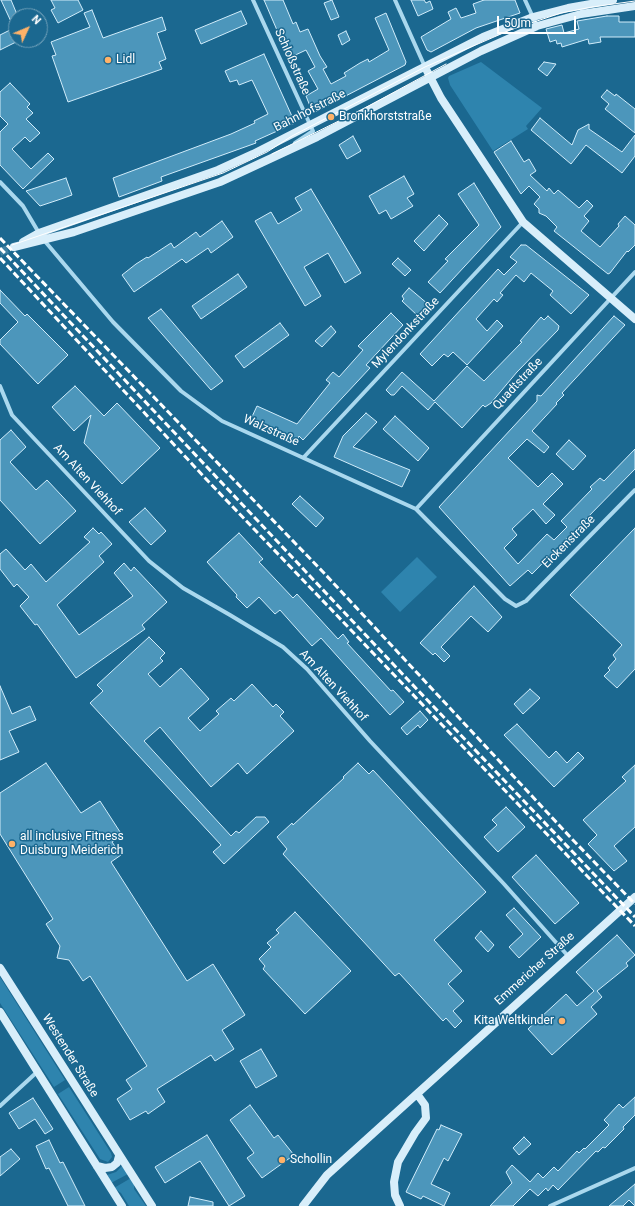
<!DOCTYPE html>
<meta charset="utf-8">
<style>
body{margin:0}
#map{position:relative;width:635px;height:1206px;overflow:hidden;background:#1b6890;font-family:Roboto,sans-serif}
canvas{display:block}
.north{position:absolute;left:8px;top:8px;width:40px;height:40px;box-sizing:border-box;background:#1b6890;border:1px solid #76a4bc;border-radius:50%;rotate:46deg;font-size:11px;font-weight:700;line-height:16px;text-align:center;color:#fff}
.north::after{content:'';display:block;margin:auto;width:14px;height:18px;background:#ffb268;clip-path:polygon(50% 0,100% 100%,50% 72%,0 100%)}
.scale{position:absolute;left:497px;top:16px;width:79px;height:18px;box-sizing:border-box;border:2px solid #fff;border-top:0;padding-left:5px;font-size:12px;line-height:14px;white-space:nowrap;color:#fff;-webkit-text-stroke:3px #1b6890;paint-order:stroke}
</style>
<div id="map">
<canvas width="635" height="1206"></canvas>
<div class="north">N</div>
<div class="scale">50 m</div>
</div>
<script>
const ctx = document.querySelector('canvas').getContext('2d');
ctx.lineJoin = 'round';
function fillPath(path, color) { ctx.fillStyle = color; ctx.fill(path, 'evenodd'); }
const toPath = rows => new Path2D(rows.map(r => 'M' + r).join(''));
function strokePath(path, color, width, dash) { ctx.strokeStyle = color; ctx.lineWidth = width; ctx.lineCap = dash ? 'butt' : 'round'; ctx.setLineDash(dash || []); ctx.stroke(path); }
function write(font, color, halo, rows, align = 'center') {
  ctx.font = font + ' Roboto,sans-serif'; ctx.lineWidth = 3; ctx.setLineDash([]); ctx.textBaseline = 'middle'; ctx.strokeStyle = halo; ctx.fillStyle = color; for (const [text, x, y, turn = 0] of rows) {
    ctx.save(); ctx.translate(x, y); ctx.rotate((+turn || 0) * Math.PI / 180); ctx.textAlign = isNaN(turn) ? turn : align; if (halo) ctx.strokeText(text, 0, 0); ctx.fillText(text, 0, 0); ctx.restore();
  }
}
const green = toPath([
 [481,62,542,108,526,126,528,129,493,151,450,85,448,78,449,76],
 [417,557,437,577,400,612,381,592],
 [0,977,65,1080,54,1087,0,1003],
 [69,1087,111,1153,112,1157,108,1162,100,1159,58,1094],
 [122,1166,128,1174,111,1183,107,1175,116,1172],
 [131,1178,134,1183,134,1189,146,1206,129,1206,121,1193,114,1188]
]);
const building = toPath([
 [1,0,11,0,16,12,16,42,0,50,0,35,14,28,1,0],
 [51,0,78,0,83,10,58,23,51,10,55,8,51,0],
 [264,0,283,0,293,24,296,22,300,32,308,29,320,56,327,67,323,69,331,84,346,76,344,73,360,63,368,59,369,62,389,50,375,18,386,13,406,62,405,65,315,112,312,111,306,96,318,89,308,71,315,67,306,50,289,58,264,0],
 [332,0,339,17,331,20,324,3,332,0],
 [411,0,424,0,426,3,430,1,433,9,418,16,411,0],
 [484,0,515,0,520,13,476,28,431,52,427,50,421,37,451,19,448,12,456,8,461,18,476,13,473,4,484,0],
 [92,10,103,38,162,17,166,30,157,33,166,59,159,62,162,69,68,102,52,56,56,55,51,42,90,27,84,13,92,10],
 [241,11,247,24,201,44,195,30,241,11],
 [607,16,619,16,619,22,635,22,635,37,600,37,601,42,589,44,588,39,562,47,561,43,557,44,556,40,550,42,546,29,562,25,564,33,579,29,577,21,607,16],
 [346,31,350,40,342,45,338,35,346,31],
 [264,54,295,123,255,141,256,143,161,177,162,181,119,197,113,178,231,134,255,123,254,121,268,114,252,80,239,85,237,80,230,82,225,71,264,54],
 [544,62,556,64,547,76,538,69,544,62],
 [10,83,30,104,27,107,33,113,26,119,40,133,30,142,25,137,12,149,31,169,48,153,54,159,23,189,0,165,0,132,8,124,0,116,0,92,10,83],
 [607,90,615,96,616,94,635,109,635,133,605,109,609,104,601,97,607,90],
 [540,118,572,145,578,130,589,124,589,129,622,152,635,135,635,156,622,173,586,145,571,164,531,130,540,118],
 [353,136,361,151,347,159,339,145,353,136],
 [511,141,524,162,529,159,536,171,530,175,547,191,549,188,554,194,558,190,579,208,587,200,593,206,584,216,589,221,581,231,600,247,619,226,618,224,625,216,635,225,635,245,628,252,627,251,610,273,608,274,554,231,557,227,546,216,539,213,539,209,534,204,540,197,529,186,521,194,494,152,511,141],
 [404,176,414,194,407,198,413,206,391,219,386,210,379,214,369,196,404,176],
 [66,178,72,195,61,199,40,206,26,191,66,178],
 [474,183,501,227,440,293,428,282,448,261,445,259,479,225,458,194,474,183],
 [311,189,361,273,345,283,328,253,304,267,321,296,305,306,255,221,271,212,278,224,302,210,295,198,311,189],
 [439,215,448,224,424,251,414,241,439,215],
 [222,221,233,237,211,253,208,248,186,263,182,259,134,292,122,275,136,264,147,257,148,258,171,243,174,248,196,232,200,237,222,221],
 [521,245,526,245,589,295,571,314,550,295,553,291,531,273,524,282,516,275,500,293,503,295,497,302,494,299,476,319,487,331,497,320,503,326,467,365,453,352,448,357,444,354,432,366,420,354,498,269,504,275,517,262,510,257,521,245],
 [398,258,411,270,405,276,392,264,398,258],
 [238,274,247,287,201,319,192,306,238,274],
 [409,288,429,305,418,316,402,301,404,299,402,296,409,288],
 [0,290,25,316,27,314,68,355,38,384,0,344,0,340,18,322,0,303,0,290],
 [161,309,223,381,211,390,148,318,161,309],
 [391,313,403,325,366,365,370,368,303,440,299,436,297,441,271,429,266,429,266,427,250,421,257,406,297,424,330,383,326,380,333,372,339,377,363,350,358,346,391,313],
 [548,316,559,326,558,330,517,372,491,403,485,407,483,405,462,428,435,402,428,410,402,386,394,395,391,395,386,390,402,372,434,401,467,366,484,381,522,342,520,341,541,317,544,320,548,316],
 [614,316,625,325,562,393,564,395,556,403,557,404,532,431,549,447,544,453,527,439,508,458,538,487,552,473,563,484,543,504,555,515,546,524,533,509,512,529,517,535,504,548,518,564,547,534,554,540,567,527,561,521,592,489,590,487,600,478,604,481,635,449,635,469,532,574,528,570,510,586,439,507,537,401,537,395,541,396,614,316],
 [280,323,289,335,244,368,235,356,280,323],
 [331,326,336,332,322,347,315,341,331,326],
 [75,386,104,416,117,403,160,448,122,484,84,443,91,415,74,431,52,407,75,386],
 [366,413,377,422,353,447,410,470,402,487,334,457,343,436,366,413],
 [395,416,429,448,418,461,383,429,395,416],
 [11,430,26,447,10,462,36,490,47,480,76,511,40,544,0,500,0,440,11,430],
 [569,440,586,456,573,470,556,454,569,440],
 [300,496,324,518,316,527,292,504,300,496],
 [145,508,166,531,151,545,129,522,145,508],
 [93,528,99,534,101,532,112,544,99,556,104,562,57,605,79,635,133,596,114,573,124,563,131,571,134,567,167,602,142,625,145,629,76,678,37,624,35,625,20,606,29,597,17,584,14,587,0,569,0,554,6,549,25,570,31,564,46,582,90,542,84,537,93,528],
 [635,528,635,669,617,688,604,676,610,670,608,668,616,659,613,655,622,645,570,595,635,528],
 [239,533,263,559,259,562,293,598,297,594,338,639,343,634,349,642,347,643,391,691,393,690,404,702,390,715,321,638,312,646,280,610,275,614,259,597,247,608,236,597,237,595,207,562,239,533],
 [474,586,502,617,488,632,471,616,441,647,450,656,444,662,435,653,433,655,420,643,474,586],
 [149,637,165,653,160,658,163,661,148,674,160,687,181,668,209,699,188,718,200,731,219,714,216,711,231,698,234,701,252,684,273,707,276,704,284,712,280,716,294,731,247,774,238,763,211,787,160,727,144,741,231,836,236,831,239,833,256,817,265,817,269,822,224,864,213,852,221,845,90,703,103,691,97,685,149,637],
 [0,686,12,714,30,706,36,720,9,731,19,752,0,760,0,686],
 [530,689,540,698,523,714,514,704,530,689],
 [420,711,428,720,420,728,418,725,407,735,401,728,420,711],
 [517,724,549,758,556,751,567,763,578,752,584,758,554,787,504,735,517,724],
 [46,763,81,813,100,801,122,835,112,842,121,855,111,862,187,981,213,964,245,1015,222,1030,234,1049,215,1061,211,1055,157,1089,165,1102,148,1114,146,1111,130,1120,117,1099,132,1089,126,1080,147,1066,90,976,83,981,69,960,57,958,60,946,46,924,53,919,0,834,0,793,46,763],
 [358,763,369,774,373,770,486,892,434,940,462,971,448,984,464,1001,453,1011,462,1021,455,1028,446,1018,443,1021,399,973,395,976,283,854,287,849,277,837,292,823,293,825,344,778,343,777,358,763],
 [635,765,635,827,614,846,627,861,614,871,588,844,597,835,583,820,626,781,622,777,635,765],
 [506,807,525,827,498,852,484,837,497,825,492,820,506,807],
 [536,855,579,903,555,924,512,877,536,855],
 [514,908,541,937,519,958,509,947,523,934,506,915,514,908],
 [295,912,351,971,305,1014,263,969,265,966,259,959,271,947,267,943,279,933,276,930,295,912],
 [481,931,494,945,488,952,475,938,481,931],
 [617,935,635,955,626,963,628,966,597,991,602,997,591,1007,597,1014,552,1055,528,1029,566,994,577,1006,594,991,576,972,617,935],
 [261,1049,277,1076,256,1088,240,1061,261,1049],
 [635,1097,635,1115,623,1127,624,1129,605,1148,603,1147,598,1152,596,1151,558,1190,553,1185,548,1191,546,1188,538,1196,530,1189,513,1206,490,1206,512,1183,506,1172,512,1165,530,1182,538,1173,543,1178,554,1167,558,1171,577,1151,579,1153,584,1148,585,1149,609,1125,604,1120,619,1104,623,1108,635,1097],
 [33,1098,53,1129,45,1134,35,1119,19,1129,9,1113,33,1098],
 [250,1105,274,1138,278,1135,294,1155,262,1178,247,1158,254,1153,230,1120,250,1105],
 [441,1125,462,1134,448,1161,444,1158,431,1184,450,1193,444,1206,423,1196,421,1199,406,1192,437,1129,439,1130,441,1125],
 [207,1135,245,1196,229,1206,200,1161,165,1183,155,1167,207,1135],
 [524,1137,531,1144,519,1155,513,1148,524,1137],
 [49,1140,60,1163,63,1162,85,1206,68,1206,49,1168,46,1169,36,1146,49,1140],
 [11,1149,20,1159,0,1176,0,1157,11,1149],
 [635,1184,635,1206,629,1200,623,1206,609,1206,635,1184],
 [190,1197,213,1202,213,1206,188,1206,190,1197]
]);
const secondaryTunnel = toPath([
 [0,252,14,247]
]);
const street = toPath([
 [253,0,313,131,295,143],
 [395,0,425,67],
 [525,0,537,26],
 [0,182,23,206,39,233],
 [43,239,113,322,181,391,222,421,416,509,505,599,516,606,526,601,635,490],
 [0,386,12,415,149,561,183,588,230,615,283,647,307,669,370,741,504,884,568,956],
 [304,457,523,222],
 [416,509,635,272],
 [0,1106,37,1072],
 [550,1206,635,1168]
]);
const secondary = toPath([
 [427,71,441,98,523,222,635,319],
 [23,242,39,233,218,170,253,154,483,37,533,17,568,8,613,0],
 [14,247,74,232,220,182,317,137,481,51,537,26,581,14,635,6],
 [0,968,152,1206],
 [0,1012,122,1206],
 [97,1166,105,1168,112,1167,117,1163,119,1156],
 [303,1206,327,1175,635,897],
 [400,1206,395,1195,394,1182,398,1162,415,1133,426,1118,425,1105,417,1094]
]);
const tram = toPath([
 [272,154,363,109,446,64],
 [12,245,223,173,267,152,292,136,425,67,510,30,561,13,592,7,635,1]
]);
const rail = toPath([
 [0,238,324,573,572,839,635,904],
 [0,248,411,683,635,917],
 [0,258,207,480,635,926]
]);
const markers = [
 [108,60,4,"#ffb268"],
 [331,117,4,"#ffb268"],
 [12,844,4,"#ffb268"],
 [562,1021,4,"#ffb268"],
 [282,1160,4,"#ffb268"]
];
const poiNames = [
 ["Lidl",116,60],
 ["Bronkhorststraße",339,117],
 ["all inclusive Fitness",20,837],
 ["Duisburg Meiderich",20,851],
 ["Kita Weltkinder",554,1021,"right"],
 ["Schollin",290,1160]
];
const streetNames = [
 ["Schloßstraße",292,62,66],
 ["Bahnhofstraße",310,111,-27],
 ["Mylendonkstraße",406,333,-47],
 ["Quadtstraße",518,384,-47],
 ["Walzstraße",271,431,24],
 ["Am Alten Viehhof",87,480,47],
 ["Eickenstraße",569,542,-45],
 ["Am Alten Viehhof",333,686,47],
 ["Emmericher Straße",535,969,-42],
 ["Westender Straße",70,1056,58]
];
fillPath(green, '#2e84ae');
fillPath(building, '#4c96bb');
strokePath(building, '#d1ecfa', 1);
strokePath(secondaryTunnel, '#3d7fa1', 8, [8, 4]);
strokePath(street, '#aad8ee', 4);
strokePath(secondary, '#d8eefa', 8);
strokePath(tram, '#fff', 1);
strokePath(rail, '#fff', 3, [7, 3]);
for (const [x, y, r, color] of markers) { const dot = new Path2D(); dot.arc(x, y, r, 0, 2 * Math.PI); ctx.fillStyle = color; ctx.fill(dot); strokePath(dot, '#1b6890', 1.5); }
write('12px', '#fff', '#1b6890', poiNames, 'left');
write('12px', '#fff', '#1b6890', streetNames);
</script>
